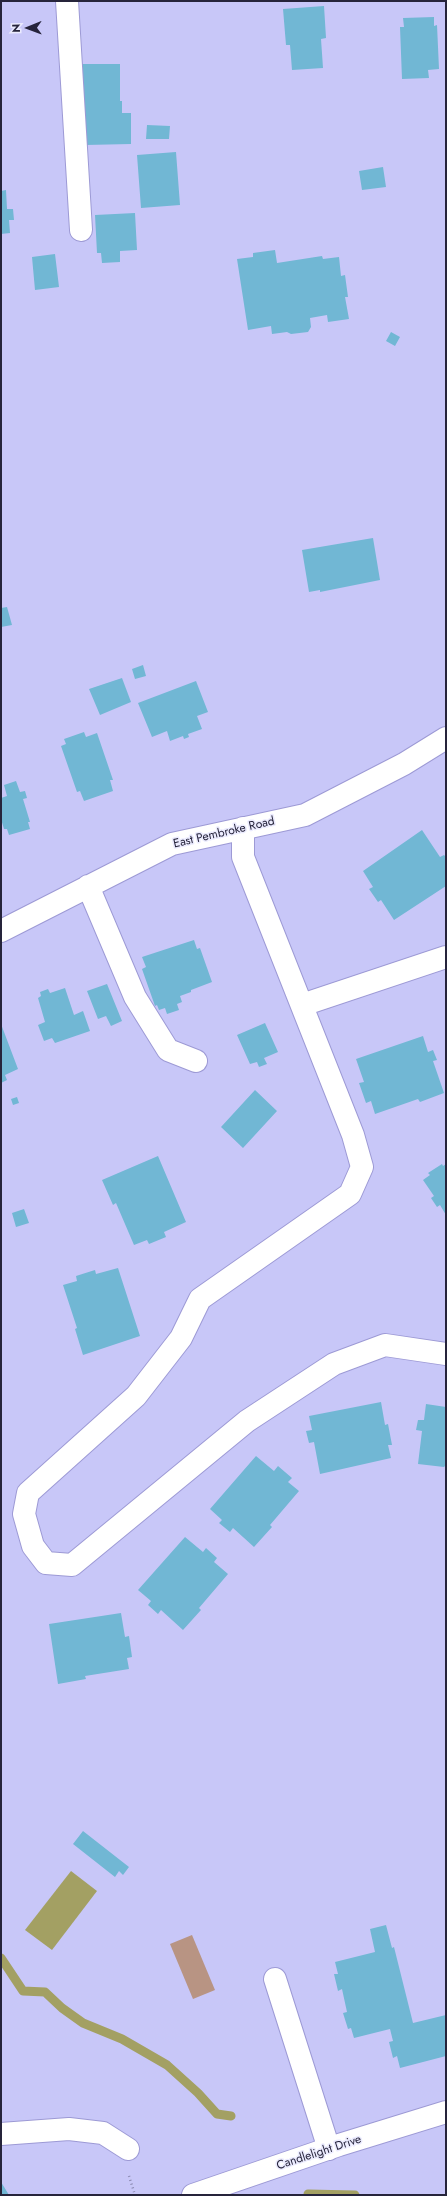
<!DOCTYPE html>
<style>
body{margin:0}
#map{position:relative;width:447px;height:2196px;overflow:hidden;background:#c8c7f8;font-family:Jost,sans-serif}
canvas{display:block}
.frame{position:absolute;inset:0;border:2px solid #26243b;pointer-events:none}
.north{position:absolute;left:8px;top:8px;width:40px;height:40px;-webkit-text-stroke:3px #ebebfe;paint-order:stroke;rotate:269deg;font-size:11px;font-weight:700;line-height:16px;text-align:center;color:#26243b}
.north::after{content:'';display:block;margin:auto;width:14px;height:18px;background:#26243b;clip-path:polygon(50% 0,100% 100%,50% 72%,0 100%)}
</style>
<div id="map">
<canvas width="447" height="2196"></canvas>
<div class="frame"></div>
<div class="north">N</div>
</div>
<script>
const ctx = document.querySelector('canvas').getContext('2d');
ctx.lineJoin = 'round';
function fillPath(path, color) { ctx.fillStyle = color; ctx.fill(path, 'evenodd'); }
const toPath = rows => new Path2D(rows.map(r => 'M' + r).join(''));
function strokePath(path, color, width, dash) { ctx.strokeStyle = color; ctx.lineWidth = width; ctx.lineCap = dash ? 'butt' : 'round'; ctx.setLineDash(dash || []); ctx.stroke(path); }
function write(font, color, halo, rows, align = 'center') {
  ctx.font = font + ' Jost,sans-serif'; ctx.lineWidth = 3; ctx.setLineDash([]); ctx.textBaseline = 'middle'; ctx.strokeStyle = halo; ctx.fillStyle = color; for (const [text, x, y, turn = 0] of rows) {
    ctx.save(); ctx.translate(x, y); ctx.rotate((+turn || 0) * Math.PI / 180); ctx.textAlign = isNaN(turn) ? turn : align; if (halo) ctx.strokeText(text, 0, 0); ctx.fillText(text, 0, 0); ctx.restore();
  }
}
const green = toPath([
 [192,1935,215,1990,193,1999,170,1944]
]);
const water = toPath([
 [71,1871,97,1891,52,1950,25,1930]
]);
const stream = toPath([
 [1,1958,23,1991,45,1992,62,2008,83,2023,122,2039,167,2065,198,2093,217,2114,231,2116],
 [308,2194,355,2195]
]);
const building = toPath([
 [324,6,326,38,321,39,323,68,292,70,290,45,286,45,283,9],
 [434,17,434,26,437,25,439,69,428,70,429,78,402,79,400,27,404,27,403,18],
 [81,64,120,64,120,101,122,101,122,113,131,113,131,144,85,145],
 [147,125,170,126,169,139,146,139],
 [176,152,180,205,141,208,137,155],
 [383,167,386,187,362,190,359,171],
 [6,190,7,209,13,209,14,220,9,220,10,233,1,234,1,191],
 [135,213,137,250,120,251,120,262,102,263,101,253,97,253,95,215],
 [275,250,277,263,322,256,323,259,339,257,341,276,345,275,348,297,345,297,349,319,328,322,327,315,310,318,311,327,308,332,291,334,287,332,272,334,271,326,248,330,237,259,253,257,253,253],
 [55,254,59,287,35,290,32,257],
 [391,332,400,337,395,346,386,341],
 [373,538,380,580,320,592,320,590,309,592,302,550],
 [7,607,12,625,1,627,1,608],
 [143,665,146,676,135,679,132,669],
 [122,678,131,702,100,715,89,689],
 [196,681,208,712,197,716,202,729,188,734,189,737,184,739,183,736,170,741,167,731,152,737,138,703],
 [84,732,86,737,97,733,113,780,110,780,113,791,84,801,80,791,77,792,61,746,66,744,64,739],
 [16,781,20,792,25,791,27,798,23,799,30,822,28,822,30,829,9,835,7,829,4,829,1,819,1,798,7,796,4,785],
 [422,830,440,857,444,855,446,857,446,886,394,920,381,900,378,902,369,889,373,887,363,871],
 [194,940,197,949,200,948,212,982,191,990,191,992,180,996,182,1002,177,1004,179,1010,167,1014,165,1008,159,1010,157,1005,155,1006,142,969,146,967,142,957],
 [107,984,122,1021,111,1026,106,1016,98,1019,87,991],
 [65,988,74,1015,83,1011,90,1031,55,1043,52,1038,44,1041,38,1025,45,1022,38,998,41,996,40,992,48,989,50,993],
 [265,1023,278,1052,264,1058,267,1064,259,1067,257,1062,250,1064,237,1035],
 [1,1024,18,1069,5,1075,7,1080,1,1083],
 [423,1036,428,1052,433,1050,437,1060,433,1061,444,1093,420,1102,418,1099,375,1114,371,1101,366,1103,359,1083,364,1082,356,1059],
 [255,1090,277,1111,243,1148,221,1127],
 [17,1097,19,1103,13,1105,11,1099],
 [158,1156,186,1222,164,1232,166,1237,149,1244,147,1240,134,1245,116,1203,113,1205,102,1180],
 [442,1164,443,1166,446,1164,446,1215,440,1205,437,1207,431,1198,434,1196,423,1180,430,1175,428,1173],
 [24,1209,29,1223,16,1227,12,1213],
 [118,1268,140,1336,83,1355,75,1329,77,1328,63,1285,77,1281,76,1276,95,1270,96,1274],
 [381,1402,385,1425,388,1424,392,1445,388,1445,391,1458,320,1474,314,1442,309,1443,306,1431,312,1430,309,1416],
 [426,1404,446,1407,446,1465,444,1467,418,1464,422,1431,416,1430,418,1420,424,1420],
 [256,1456,274,1471,278,1466,292,1478,288,1482,299,1491,270,1525,272,1527,254,1547,233,1528,230,1532,219,1523,222,1520,210,1509],
 [185,1537,203,1552,206,1548,217,1558,214,1562,228,1574,199,1608,201,1610,183,1630,161,1610,158,1614,148,1605,151,1601,138,1590],
 [121,1613,125,1637,129,1636,132,1657,127,1658,129,1669,85,1676,86,1679,58,1684,49,1624],
 [83,1831,129,1867,123,1875,119,1871,115,1877,73,1844],
 [386,1925,392,1948,394,1947,413,2023,446,2015,446,2056,400,2068,397,2056,393,2058,389,2042,393,2041,390,2029,354,2038,351,2028,348,2029,343,2013,347,2012,342,1989,338,1991,334,1974,338,1974,335,1962,375,1952,370,1929],
 [1,2182,9,2195,1,2195]
]);
const path = toPath([
 [129,2176,135,2195]
]);
const minor = toPath([
 [67,1,81,230],
 [243,828,243,857,353,1135,362,1167,350,1194,200,1299,181,1338,136,1396,28,1493,24,1514,33,1546,46,1563,72,1565,247,1421,334,1364,385,1345,446,1354],
 [88,886,135,997,168,1050,196,1061],
 [1,931,172,844,305,815,404,764,446,738],
 [302,1005,446,957],
 [275,1979,329,2149],
 [1,2134,69,2129,103,2133,128,2149],
 [193,2195,339,2145,446,2112]
]);
const streetNames = [
 ["East Pembroke Road",224,833,-13],
 ["Candlelight Drive",319,2153,-18]
];
fillPath(green, '#b89483');
fillPath(water, '#a3a063');
strokePath(stream, '#a3a063', 9);
fillPath(building, '#71b7d4');
strokePath(minor, '#9d9ad5', 24);
strokePath(path, '#8a89b0', 2.5, [1, 3]);
strokePath(minor, '#fff', 22);
write('12px', '#26243b', '#ebebfe', streetNames);
</script>
